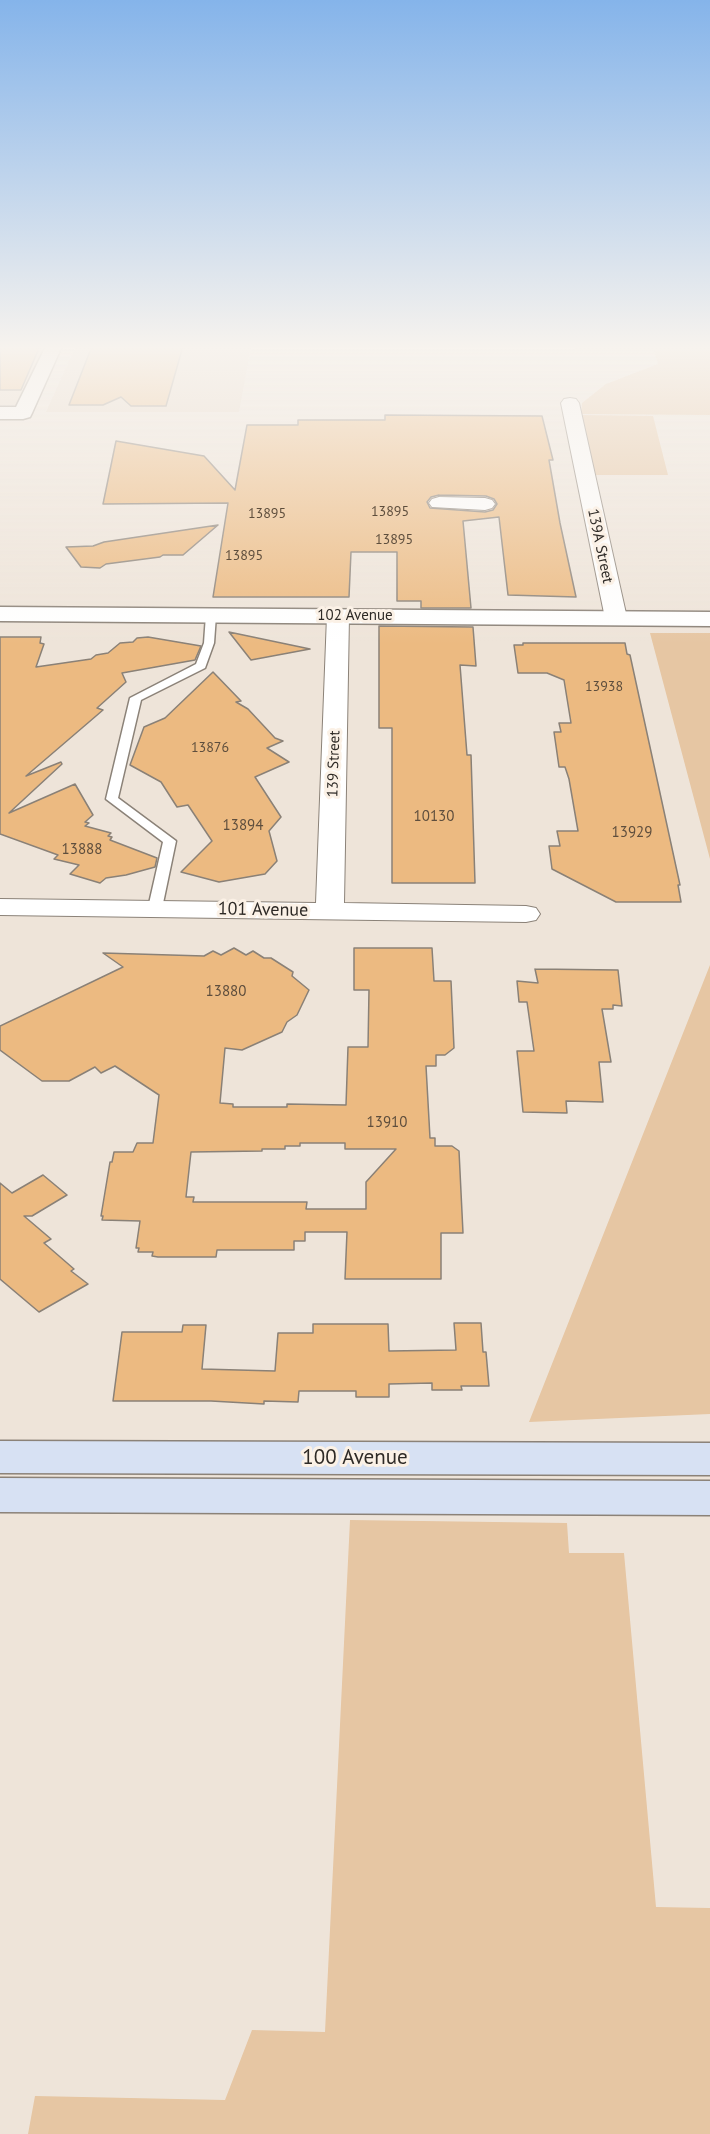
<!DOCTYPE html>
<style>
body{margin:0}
canvas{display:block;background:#eee4d9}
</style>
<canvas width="710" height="2134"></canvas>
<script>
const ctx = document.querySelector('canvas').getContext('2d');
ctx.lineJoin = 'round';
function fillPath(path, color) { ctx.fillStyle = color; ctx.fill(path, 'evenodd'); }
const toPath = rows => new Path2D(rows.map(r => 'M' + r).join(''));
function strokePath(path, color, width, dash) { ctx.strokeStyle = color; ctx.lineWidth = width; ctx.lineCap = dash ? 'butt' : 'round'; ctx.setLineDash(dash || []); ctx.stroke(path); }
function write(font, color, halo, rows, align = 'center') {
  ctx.font = font + ' "PT Sans",sans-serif'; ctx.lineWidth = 6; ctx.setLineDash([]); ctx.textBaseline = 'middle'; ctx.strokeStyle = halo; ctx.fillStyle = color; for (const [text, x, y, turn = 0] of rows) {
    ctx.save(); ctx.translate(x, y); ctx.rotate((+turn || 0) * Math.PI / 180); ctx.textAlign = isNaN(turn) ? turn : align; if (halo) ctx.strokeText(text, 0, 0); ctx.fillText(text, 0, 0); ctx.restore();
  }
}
const built = toPath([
 [0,346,46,346,20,405,0,405],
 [76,346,251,346,239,412,46,412]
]);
const green = toPath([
 [574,346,710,346,710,415,581,414,582,403,606,384,658,364,654,351,576,351],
 [580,415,653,416,668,475,594,475],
 [650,633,710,633,710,859],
 [710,965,710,1414,529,1422],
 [350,1520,567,1523,569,1553,624,1553,656,1907,710,1908,710,2134,28,2134,35,2096,225,2100,252,2030,325,2032]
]);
const building = toPath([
 [0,346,40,346,21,390,0,390,0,346],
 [92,346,183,346,166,406,131,406,121,397,103,405,69,405,92,346],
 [385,415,542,416,553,460,549,460,560,523,576,597,508,595,499,517,463,521,471,608,421,608,421,601,397,601,397,552,351,552,349,597,213,597,228,503,103,504,116,441,204,456,235,490,247,425,298,425,298,420,385,420,385,415],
 [439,495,486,496,494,499,497,504,493,510,485,512,430,508,427,502,431,497,439,495],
 [218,525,183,555,163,555,160,557,106,564,100,568,81,567,66,547,93,546,104,542,218,525],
 [379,626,473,627,476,666,460,665,467,755,471,755,475,883,392,883,392,728,379,728,379,626],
 [229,632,310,649,251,660,229,632],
 [0,637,41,637,40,643,44,644,36,667,91,659,96,655,108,653,120,643,133,642,137,638,148,637,201,646,195,660,122,673,126,682,97,708,103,710,26,776,61,762,62,764,9,813,75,784,93,815,85,822,89,823,85,826,111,833,108,836,112,837,110,840,157,858,155,867,126,875,106,878,100,883,70,874,79,865,54,859,58,855,0,834,0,637],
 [523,643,625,643,627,654,630,655,680,885,678,885,681,902,616,902,552,869,549,846,560,846,557,831,578,831,569,779,565,767,559,767,554,732,561,732,559,723,571,723,564,680,547,673,518,673,514,645,523,645,523,643],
 [213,672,241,701,236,702,248,709,275,738,283,741,267,748,289,762,255,777,281,817,269,831,277,861,265,874,219,882,181,872,212,841,188,805,177,807,161,782,130,765,144,727,165,718,213,672],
 [234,948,246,955,253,951,264,958,271,958,293,972,292,976,309,990,297,1015,287,1022,282,1032,242,1050,225,1048,220,1103,233,1104,233,1107,287,1107,287,1104,346,1105,348,1047,368,1047,369,990,354,990,354,948,432,948,434,981,451,981,454,1048,445,1055,436,1055,436,1066,426,1066,430,1138,435,1138,435,1146,452,1146,459,1151,463,1233,441,1233,441,1279,345,1279,347,1232,305,1232,305,1241,294,1241,294,1250,217,1250,216,1257,158,1257,152,1256,153,1252,138,1252,139,1248,136,1248,140,1221,102,1220,103,1216,101,1216,110,1162,112,1162,114,1152,133,1152,137,1143,153,1143,159,1095,115,1066,101,1073,95,1067,69,1081,42,1081,0,1050,0,1026,123,967,103,953,204,956,213,951,221,955,234,948],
 [300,1143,345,1143,345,1149,396,1149,366,1182,366,1209,306,1209,307,1202,193,1202,194,1197,186,1197,191,1152,262,1151,262,1149,285,1149,285,1146,300,1146,300,1143],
 [535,969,618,970,622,1006,613,1005,613,1009,602,1009,611,1062,599,1062,603,1102,566,1101,567,1113,523,1112,517,1051,534,1051,527,1002,519,1002,517,981,538,983,535,969],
 [43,1175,67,1195,32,1216,24,1216,51,1239,44,1243,74,1269,71,1271,88,1284,39,1312,0,1279,0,1183,12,1193,43,1175],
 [454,1323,481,1323,483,1352,486,1352,489,1386,461,1386,462,1390,432,1390,432,1383,389,1384,389,1397,356,1397,356,1391,299,1391,298,1402,264,1401,264,1404,211,1401,113,1401,122,1332,182,1332,183,1325,206,1325,202,1369,275,1371,278,1333,313,1333,313,1324,388,1324,389,1351,456,1350,454,1323]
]);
const service = toPath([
 [211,612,216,615,214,643,205,668,141,700,118,798,176,841,162,908,155,912,148,908,163,842,106,799,130,698,196,664,204,643,206,615,211,612]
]);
const minor = toPath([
 [570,398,576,399,579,403,627,618,624,623,616,625,608,623,605,618,561,403,564,399,570,398],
 [439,497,485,498,492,500,495,504,492,508,485,510,432,507,429,503,432,499,439,497],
 [338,609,346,611,349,616,344,903,526,906,536,908,540,914,536,920,526,922,0,915,0,899,316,903,327,616,330,611,338,609]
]);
const tertiary = toPath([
 [46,346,62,346,32,413,30,417,23,419,0,419,0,407,16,407,46,346],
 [0,607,710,612,710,626,0,621,0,607]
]);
const secondary = toPath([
 [0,1441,710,1443,710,1475,0,1473,0,1441],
 [0,1478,710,1481,710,1515,0,1512,0,1478]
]);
const farNumbernames = [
 ["13895",390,512],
 ["13895",267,514],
 ["13895",394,540],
 ["13895",244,556],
 ["13938",604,687],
 ["13876",210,748]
];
const farStreetnames = [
 ["139A Street",600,546,78],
 ["102 Avenue",355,616],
 ["139 Street",334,764,-88]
];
const numberNames = [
 ["10130",434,817],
 ["13894",243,826],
 ["13929",632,833],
 ["13888",82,850],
 ["13880",226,992],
 ["13910",387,1123]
];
const streetNames = [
 ["101 Avenue",263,910,1]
];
const nearStreetnames = [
 ["100 Avenue",355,1458]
];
fillPath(built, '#e7d7c6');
fillPath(green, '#e6c6a3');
fillPath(building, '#ecba81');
strokePath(building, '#8a8177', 1.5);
strokePath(service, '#8b8278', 3);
strokePath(minor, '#8b8278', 2);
strokePath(tertiary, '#8b8278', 3);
strokePath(secondary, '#8b8278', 3);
fillPath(service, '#fff');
fillPath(minor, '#fff');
fillPath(tertiary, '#fff');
fillPath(secondary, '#d7e1f3');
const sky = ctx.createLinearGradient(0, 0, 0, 644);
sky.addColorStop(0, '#85b4ea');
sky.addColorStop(0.54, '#f7f3ee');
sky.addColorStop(1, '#f7f3ee00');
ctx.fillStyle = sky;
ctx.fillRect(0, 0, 710, 644);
write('14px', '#5e4e3d', null, farNumbernames);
write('15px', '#2e2a26', '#fbf1e6', farStreetnames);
write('15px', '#5e4e3d', null, numberNames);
write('18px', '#2e2a26', '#fbf1e6', streetNames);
write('21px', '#2e2a26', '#fbf1e6', nearStreetnames);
</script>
